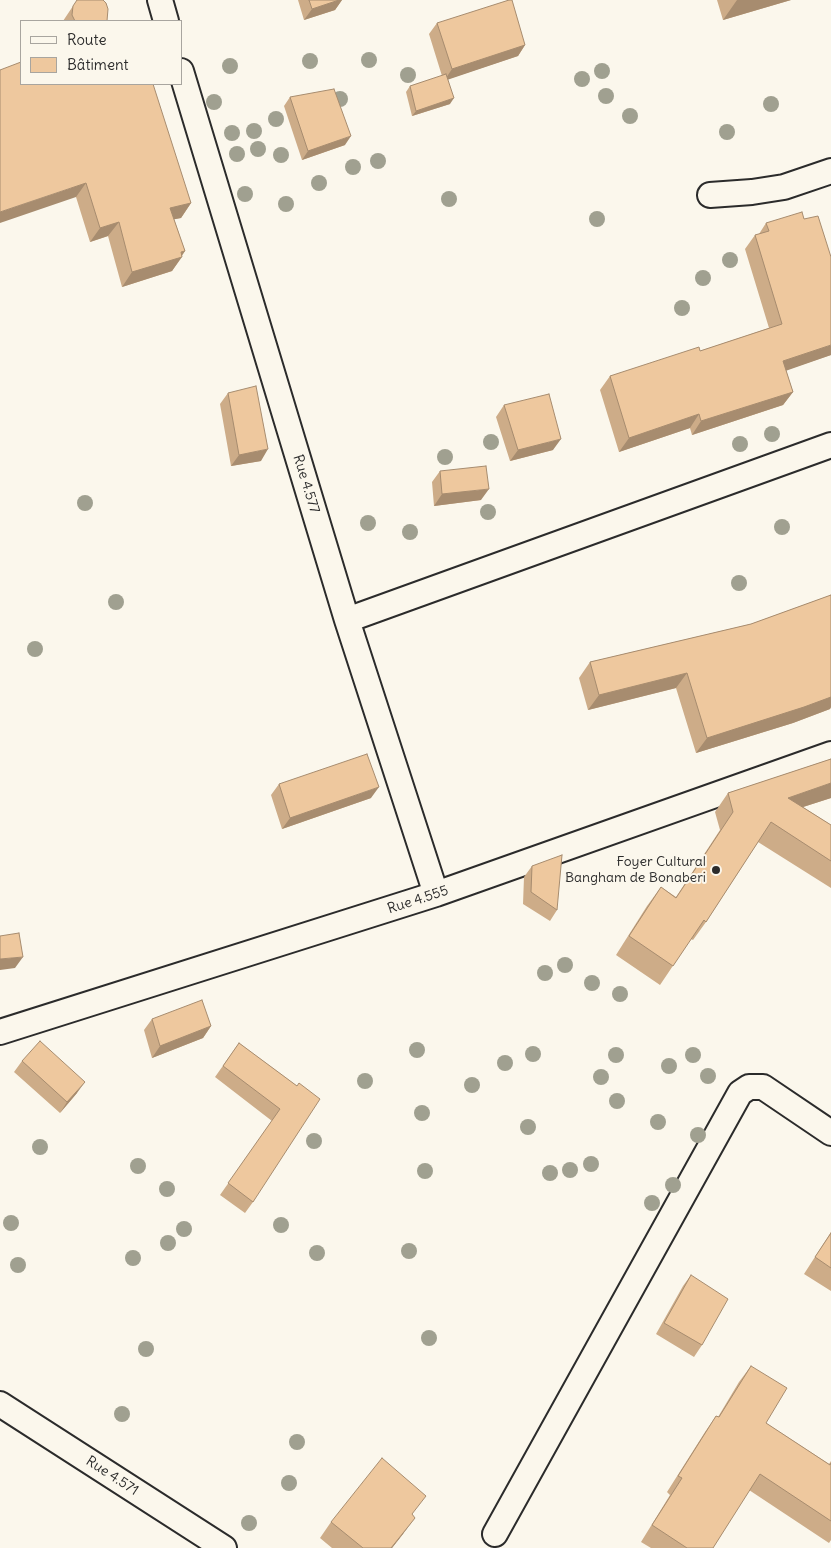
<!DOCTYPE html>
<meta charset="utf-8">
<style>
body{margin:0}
#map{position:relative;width:831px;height:1548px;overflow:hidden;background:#fbf7ec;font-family:Delius,sans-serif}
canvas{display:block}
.legend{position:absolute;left:20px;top:20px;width:162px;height:65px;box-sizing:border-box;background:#fbf7ec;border:1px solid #a8a59f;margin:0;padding:6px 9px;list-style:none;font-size:15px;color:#2b2b2b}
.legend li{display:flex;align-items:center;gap:10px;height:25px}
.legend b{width:25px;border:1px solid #a8a59f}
</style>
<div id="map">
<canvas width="831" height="1548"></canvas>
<ul class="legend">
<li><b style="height:6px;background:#fbf7ec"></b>Route</li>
<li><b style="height:14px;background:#eec89e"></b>Bâtiment</li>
</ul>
</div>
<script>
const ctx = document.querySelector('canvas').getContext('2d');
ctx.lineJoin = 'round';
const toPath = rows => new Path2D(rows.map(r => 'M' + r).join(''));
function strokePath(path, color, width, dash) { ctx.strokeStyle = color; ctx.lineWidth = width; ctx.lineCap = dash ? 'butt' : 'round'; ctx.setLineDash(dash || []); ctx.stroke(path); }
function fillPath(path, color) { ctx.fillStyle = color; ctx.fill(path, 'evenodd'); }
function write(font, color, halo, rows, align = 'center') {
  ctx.font = font + ' Delius,sans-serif'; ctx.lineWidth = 4; ctx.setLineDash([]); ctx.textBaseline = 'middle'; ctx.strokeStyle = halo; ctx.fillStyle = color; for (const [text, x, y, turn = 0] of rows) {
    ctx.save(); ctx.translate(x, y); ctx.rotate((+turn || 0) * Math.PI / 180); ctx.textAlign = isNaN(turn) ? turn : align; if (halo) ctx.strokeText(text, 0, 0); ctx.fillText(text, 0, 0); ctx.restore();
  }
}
const street = toPath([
 [160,0,166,21],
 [181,71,347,620,436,894],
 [710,195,752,192,784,187,831,171],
 [347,620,831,445],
 [0,1032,436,894,831,754],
 [0,1404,224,1548],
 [495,1534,740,1093,749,1087,763,1087,831,1133]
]);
const trees = [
 [369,60],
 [310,61],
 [230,66],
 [602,71],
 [408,75],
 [582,79],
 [606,96],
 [340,99],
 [214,102],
 [771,104],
 [630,116],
 [276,119],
 [254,131],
 [727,132],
 [232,133],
 [258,149],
 [237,154],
 [281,155],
 [378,161],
 [353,167],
 [319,183],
 [245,194],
 [449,199],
 [286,204],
 [597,219],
 [730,260],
 [703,278],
 [682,308],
 [772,434],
 [491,442],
 [740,444],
 [445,457],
 [85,503],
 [488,512],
 [368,523],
 [782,527],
 [410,532],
 [739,583],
 [116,602],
 [35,649],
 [565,965],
 [545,973],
 [592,983],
 [620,994],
 [417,1050],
 [533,1054],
 [616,1055],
 [693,1055],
 [505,1063],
 [669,1066],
 [708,1076],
 [601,1077],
 [365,1081],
 [472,1085],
 [617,1101],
 [422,1113],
 [658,1122],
 [528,1127],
 [698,1135],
 [314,1141],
 [40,1147],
 [591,1164],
 [138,1166],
 [570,1170],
 [425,1171],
 [550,1173],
 [673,1185],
 [167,1189],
 [652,1203],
 [11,1223],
 [281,1225],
 [184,1229],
 [168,1243],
 [409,1251],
 [317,1253],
 [133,1258],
 [18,1265],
 [429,1338],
 [146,1349],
 [122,1414],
 [297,1442],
 [289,1483],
 [249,1523]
];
const wall = toPath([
 [298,0,342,0,335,10,304,20],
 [717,0,791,0,723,20],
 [73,6,107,21,63,21],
 [437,23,525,45,518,56,448,79,450,104,412,116,406,92,410,86,442,76,429,34],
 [0,70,191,203,181,218,174,219,185,251,172,271,122,287,108,236,90,242,76,197],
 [290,97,345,145,302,160,284,106],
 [766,223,831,355,786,370,793,392,783,405,692,435,690,428,619,452,600,390,610,376,700,351,769,328,745,249,755,235,759,234],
 [228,393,261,461,231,466,220,404],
 [504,405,553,450,510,461,496,417],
 [440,471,481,500,434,506,432,482],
 [831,595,831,707,830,709,793,723,696,753,676,688,588,710,579,678,590,662,751,624],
 [831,759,831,798,803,807,831,825,831,888,758,842,706,922,693,940,691,939,660,985,616,955,647,906,661,887,676,897,720,830,715,812,728,793],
 [279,784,371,798,282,829,271,795],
 [532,866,557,910,550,921,523,904,524,877],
 [152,1019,211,1026,203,1038,152,1058,144,1030],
 [239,1043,297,1086,253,1202,245,1213,220,1195,272,1121,215,1077],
 [22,1061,77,1093,60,1113,14,1072],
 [831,1232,831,1291,804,1274],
 [691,1275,702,1345,694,1357,656,1334,683,1286],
 [751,1366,766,1423,829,1464,831,1461,831,1540,829,1543,749,1490,713,1548,651,1548,641,1542,670,1495,667,1492,705,1432,716,1416,718,1417,739,1382],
 [413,1515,403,1534,392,1548,332,1548,320,1538,331,1522]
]);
const shadedWall = toPath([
 [339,0,342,0,335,10,304,20,312,9],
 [737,0,791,0,723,20],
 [525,45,518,56,444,81,452,69],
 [454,98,450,104,412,116,416,111],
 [351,136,345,145,302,160,308,151],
 [86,183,76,197,0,223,0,212],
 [191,203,181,218,160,222,170,208],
 [119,222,108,236,90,242,100,228],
 [185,251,180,258,182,257,172,271,122,287,132,272],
 [831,345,831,355,774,375,783,361],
 [793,392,783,405,692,435,701,421],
 [699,414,690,428,619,452,629,438],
 [561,439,553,450,510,461,518,450],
 [268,449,261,461,231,466,239,455],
 [489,489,481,500,434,506,442,494],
 [687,673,676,688,588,710,599,695],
 [831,695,831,707,830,709,793,723,696,753,707,738],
 [831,783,831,798,775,816,788,798],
 [379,787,371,798,282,829,290,818],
 [23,957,15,968,0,970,0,959],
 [211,1026,203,1038,152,1058,160,1046],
 [85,1082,77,1093,60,1113,67,1102],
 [415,1518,403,1534,392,1548,391,1548]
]);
const building = toPath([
 [77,0,103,0,106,3,108,9,107,21,75,21,72,15,73,6,77,0],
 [309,0,339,0,312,9,309,0],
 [509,0,512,0,525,45,452,69,437,23,509,0],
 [21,62,21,84,153,84,191,203,170,208,185,251,181,252,182,257,132,272,119,222,100,228,86,183,0,212,0,70,21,62],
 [446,74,454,98,416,111,410,86,446,74],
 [334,89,351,136,308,151,290,97,334,89],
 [802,212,804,219,818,216,831,257,831,345,783,361,793,392,701,421,699,414,629,438,610,376,699,347,700,351,782,324,755,235,769,231,766,223,802,212],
 [256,386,268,449,239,455,228,393,256,386],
 [549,394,561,439,518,450,504,405,549,394],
 [486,466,489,489,442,494,440,471,486,466],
 [831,595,831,697,804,707,707,738,687,673,599,695,590,662,751,624,831,595],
 [367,754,379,787,290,818,279,784,367,754],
 [831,759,831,783,788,798,831,825,831,861,771,822,706,922,704,920,673,966,629,936,661,887,676,898,733,812,728,793,831,759],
 [562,855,557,910,531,892,532,866,562,855],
 [19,933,23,957,0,959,0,936,19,933],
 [202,1000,211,1026,160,1046,152,1019,202,1000],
 [40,1041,85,1082,67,1102,22,1061,40,1041],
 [239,1043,297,1086,299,1083,320,1099,253,1202,228,1183,280,1109,223,1066,239,1043],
 [831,1233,831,1268,815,1257,831,1233],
 [691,1275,728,1299,702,1345,664,1323,691,1275],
 [751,1366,787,1388,766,1423,830,1465,831,1463,831,1521,760,1474,713,1548,687,1548,652,1525,682,1478,678,1476,716,1416,719,1417,751,1366],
 [382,1458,426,1496,412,1514,415,1518,391,1548,363,1548,331,1522,382,1458]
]);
const markers = [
 [716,870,5,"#2b2b2b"]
];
const streetNames = [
 ["Rue 4.577",306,484,73],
 ["Rue 4.555",418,900,-18],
 ["Rue 4.571",112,1476,33]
];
const poiNames = [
 ["Foyer Cultural",706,862],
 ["Bangham de Bonaberi",706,878]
];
strokePath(street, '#2b2b2b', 28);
strokePath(street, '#fbf7ec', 24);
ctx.fillStyle = '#a0a090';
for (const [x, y] of trees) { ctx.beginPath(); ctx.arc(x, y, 8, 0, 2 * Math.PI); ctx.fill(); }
fillPath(wall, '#cdac88');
fillPath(shadedWall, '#a78c6f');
fillPath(building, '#eec89e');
strokePath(building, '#a78c6f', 1);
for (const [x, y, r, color] of markers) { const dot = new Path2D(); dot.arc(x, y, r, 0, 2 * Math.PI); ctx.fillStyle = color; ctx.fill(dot); strokePath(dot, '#fbf7ec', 2); }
write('14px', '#2b2b2b', '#fbf7ec', streetNames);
write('14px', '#2b2b2b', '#fbf7ec', poiNames, 'right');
</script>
